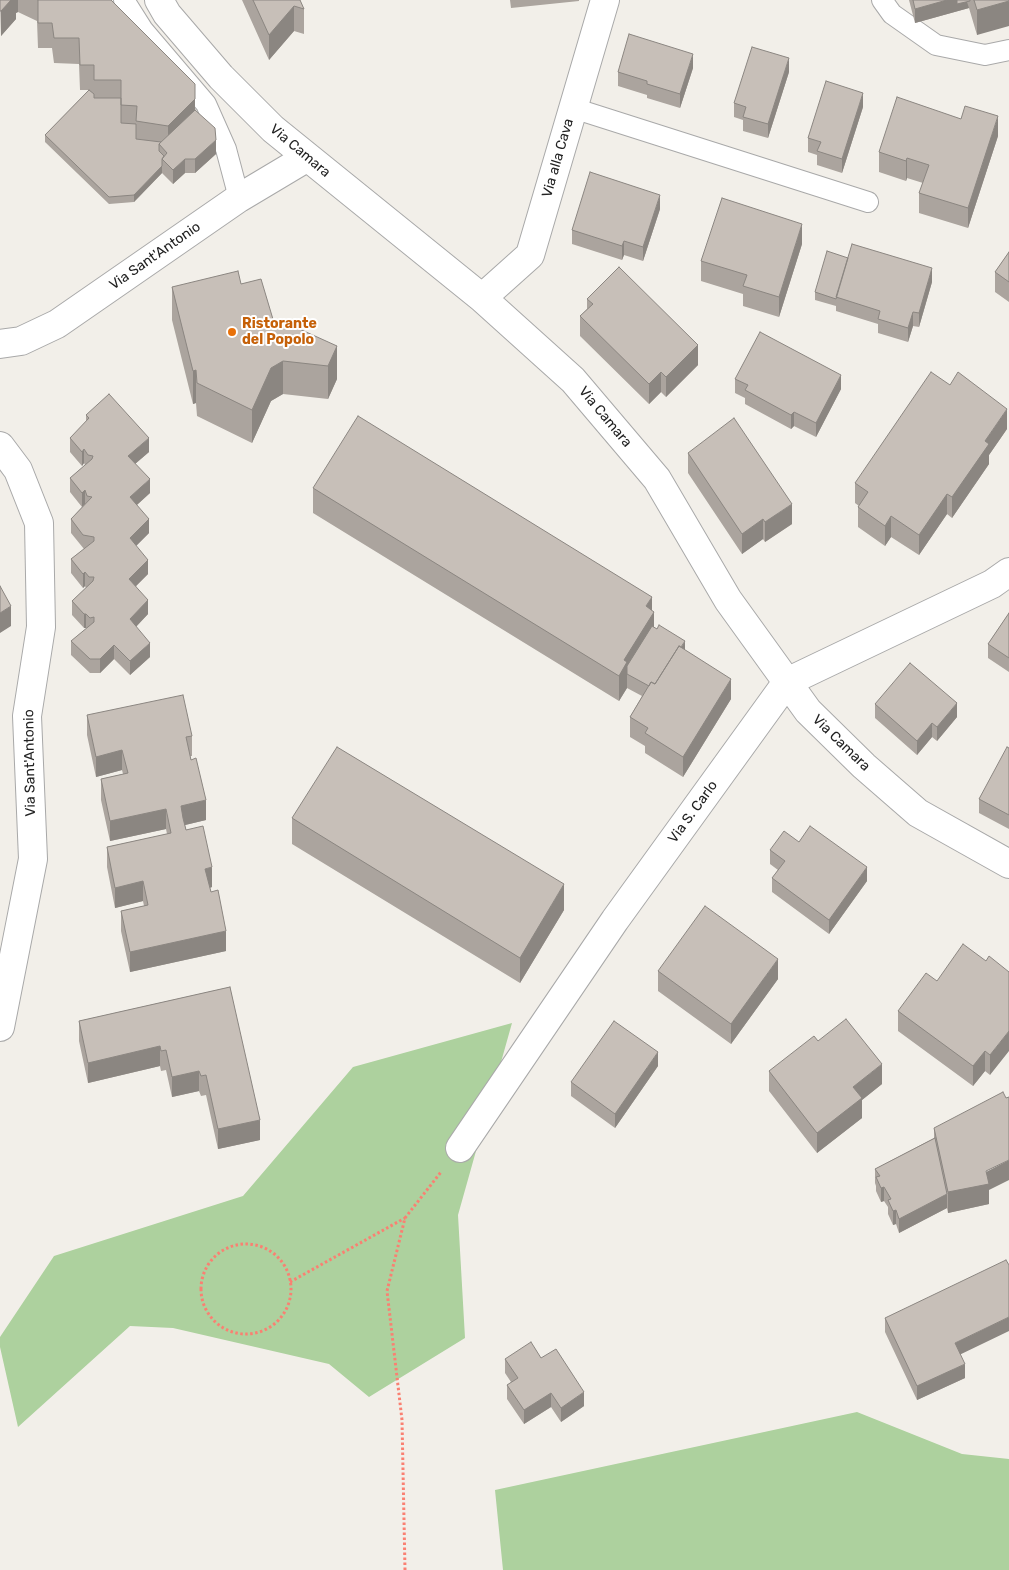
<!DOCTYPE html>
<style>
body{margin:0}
canvas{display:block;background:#f2efe9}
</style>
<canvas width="1009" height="1570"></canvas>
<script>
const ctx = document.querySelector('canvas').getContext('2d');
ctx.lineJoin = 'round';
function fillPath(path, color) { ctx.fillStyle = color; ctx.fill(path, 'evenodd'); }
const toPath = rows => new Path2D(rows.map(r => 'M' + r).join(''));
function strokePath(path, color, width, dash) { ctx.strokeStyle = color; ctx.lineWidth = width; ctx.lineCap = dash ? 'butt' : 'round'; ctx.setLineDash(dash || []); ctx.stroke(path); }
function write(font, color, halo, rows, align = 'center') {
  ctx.font = font + ' Rubik,sans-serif'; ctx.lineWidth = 4; ctx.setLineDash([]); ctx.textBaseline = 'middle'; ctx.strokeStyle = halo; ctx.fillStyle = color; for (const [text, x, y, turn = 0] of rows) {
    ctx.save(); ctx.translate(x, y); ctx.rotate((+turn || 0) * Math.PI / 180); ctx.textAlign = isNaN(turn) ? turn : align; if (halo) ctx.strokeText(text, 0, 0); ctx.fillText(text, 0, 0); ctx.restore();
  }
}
const forest = toPath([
 [512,1023,458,1215,465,1338,369,1397,329,1364,173,1328,130,1326,18,1427,0,1347,0,1337,54,1256,243,1196,353,1067],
 [857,1412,962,1454,1009,1459,1009,1570,503,1570,495,1490]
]);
const path = toPath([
 '201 1289a45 45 0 1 1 90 0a45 45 0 1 1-90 0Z',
 [290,1282,405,1218],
 [405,1570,402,1420,387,1291,405,1218,441,1172]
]);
const service = toPath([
 [124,0,143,30,206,104,226,149,239,198],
 [882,0,892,14,936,45,985,55,1009,50],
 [573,108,868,202]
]);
const minor = toPath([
 [159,0,167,14,221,77,273,129,482,298,573,380,657,479,728,600,808,711,864,766,918,813,1009,864],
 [482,298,530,255,605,0],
 [0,344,21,341,57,324,239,198,306,158],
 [0,446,18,470,39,523,41,627,27,716,33,859,0,1027],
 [460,1148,615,920,787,682,992,584,1009,572]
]);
const wall = toPath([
 [0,0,111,0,195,110,216,154,195,173,185,173,173,184,162,173,134,202,109,204,45,142,45,135,89,90,80,90,79,64,54,63,52,48,38,48,37,21,18,12,16,13,16,19,1,36],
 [242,0,300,0,304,9,304,34,294,31,269,60],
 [510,0,579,0,579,1,511,8],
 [909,0,1009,0,977,35,969,8,915,23],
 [693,68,680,108,647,98,647,95,618,86,618,72],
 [789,72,768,138,743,131,743,120,734,117,734,103],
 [863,107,842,173,817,165,817,155,808,152,808,138],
 [998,136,968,228,919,213,919,193,923,183,907,178,906,181,879,172,879,152],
 [660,209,643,261,624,255,622,260,572,244,572,230],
 [802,244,779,317,743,306,743,294,701,281,701,261],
 [1009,252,1009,302,995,292,995,272],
 [932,282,919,327,913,326,908,342,878,333,878,324,836,311,836,306,815,300,815,292],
 [241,284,275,326,337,346,337,379,328,399,283,394,271,401,252,443,197,416,196,403,193,404,172,320,172,287],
 [587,299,698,365,666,397,661,392,649,404,580,336,580,316,587,309],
 [735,379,841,389,816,437,794,426,791,429,745,404,745,398,735,393],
 [86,415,149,452,135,464,150,493,137,505,149,533,136,546,148,574,136,586,148,614,136,627,150,657,130,675,114,659,100,673,90,673,71,655,71,641,87,628,84,628,72,615,72,601,86,588,85,586,83,588,71,573,71,559,84,549,71,533,71,519,82,507,70,492,70,478,85,465,84,463,82,466,70,452,70,438,86,422],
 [1007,429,989,455,989,464,952,518,947,514,919,555,891,537,885,546,858,527,858,507,859,506,855,503,855,483],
 [688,453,792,524,765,542,763,539,742,554,688,473],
 [313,488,652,610,654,628,685,650,731,699,683,777,645,753,645,746,630,737,630,717,642,696,627,688,619,701,313,513],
 [1009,613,1009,672,988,658,988,644],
 [875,704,957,717,937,741,932,737,917,755,875,718],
 [87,715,192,736,192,756,190,756,206,820,185,825,186,830,212,887,210,888,226,951,130,972,121,931,121,911,144,906,143,901,115,908,107,867,107,847,167,834,166,829,110,841,101,800,101,779,123,774,122,770,96,777,87,735],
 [1009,748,1009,829,979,813,979,799],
 [292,818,564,910,520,983,292,844],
 [799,842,867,881,829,934,772,892,772,878,778,870,770,864,770,850],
 [986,961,1009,972,990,1075,985,1071,973,1086,898,1031,898,1011,937,981],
 [658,971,778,979,731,1044,658,991],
 [230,987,260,1140,218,1149,206,1095,201,1096,199,1091,172,1097,166,1070,161,1071,160,1066,88,1083,79,1041,79,1021],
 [818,1041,882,1084,862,1100,862,1118,817,1153,769,1091,769,1071],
 [658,1066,615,1128,571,1096,571,1082],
 [934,1128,989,1190,989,1204,948,1213,947,1208,899,1233,896,1224,893,1225,888,1214,888,1207,884,1201,881,1202,876,1191,876,1186,875,1183,875,1169,934,1138],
 [885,1318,965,1378,917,1400,885,1332],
 [541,1358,584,1406,561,1422,551,1407,524,1424,507,1399,507,1385,511,1382,505,1373,505,1359]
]);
const shadedWall = toPath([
 [11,0,18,0,18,12,16,13,16,19,1,36,1,11],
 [947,0,957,0,967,2,969,8,915,23,915,9],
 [1009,1,1009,26,977,35,977,10],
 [294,6,294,31,269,60,269,35],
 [693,54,693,68,680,108,680,94],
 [789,58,789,72,768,138,768,124],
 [863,93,863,107,842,173,842,159],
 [195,99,195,124,168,152,168,126],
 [998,116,998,136,968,228,968,208],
 [216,140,216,154,195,173,195,159],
 [907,158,907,178,906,181,906,161],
 [185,159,185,173,173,184,173,170],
 [162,166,162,173,134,202,134,195],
 [660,195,660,209,643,261,643,247],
 [802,224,802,244,779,317,779,297],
 [624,241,624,255,622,260,622,246],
 [932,268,932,282,919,327,919,313],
 [913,312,913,326,908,342,908,328],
 [698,345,698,365,666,397,666,377],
 [337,346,337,379,328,399,328,366],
 [283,361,283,394,271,401,252,443,252,410,271,368],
 [196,370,196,403,193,404,193,371],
 [661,372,661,392,649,404,649,384],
 [841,375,841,389,816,437,816,423],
 [1007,409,1007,429,989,455,989,464,952,518,952,497,985,441],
 [794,412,794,426,791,429,791,415],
 [149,438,149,452,128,470,128,456],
 [84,449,84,463,82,466,82,452],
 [150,479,150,493,130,511,130,497],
 [85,490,85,504,82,507,82,493],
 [947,494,947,514,919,555,919,535],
 [792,504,792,524,765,542,765,522],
 [891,516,891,537,885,546,885,526],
 [149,519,149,533,130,552,130,538],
 [763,519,763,539,742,554,742,534],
 [148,560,148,574,129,593,129,579],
 [85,572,85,586,83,588,83,574],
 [652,597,652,615,654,612,654,637,627,674,627,688,619,701,619,676,624,660,646,606],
 [148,600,148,614,130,633,130,619],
 [11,606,11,626,0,633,0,613],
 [84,614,86,614,86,628,84,628],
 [685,641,685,655,655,690],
 [150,643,150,657,130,675,130,661],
 [114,645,114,659,100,673,100,659],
 [731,679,731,699,683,777,683,757],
 [957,703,957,717,937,741,937,727],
 [932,723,932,737,917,755,917,741],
 [122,750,122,770,96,777,96,757],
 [206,800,206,820,181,826,181,806],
 [166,809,166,829,110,841,110,821],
 [212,867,212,887,205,889,205,869],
 [867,867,867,881,829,934,829,920],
 [143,881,143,901,115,908,115,888],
 [564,884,564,910,520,983,520,958],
 [226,931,226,951,130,972,130,952],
 [778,959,778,979,731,1044,731,1024],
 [1009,1031,1009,1051,990,1075,990,1055],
 [160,1046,160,1066,88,1083,88,1063],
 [985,1051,985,1071,973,1086,973,1066],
 [658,1052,658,1066,615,1128,615,1114],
 [882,1064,882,1084,862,1100,862,1118,817,1153,817,1133,853,1087],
 [199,1071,199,1091,172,1097,172,1077],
 [260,1120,260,1140,218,1149,218,1129],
 [1009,1160,1009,1180,989,1190,989,1204,948,1213,948,1192],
 [884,1187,884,1201,881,1202,881,1188],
 [947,1194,947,1208,899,1233,899,1219],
 [896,1210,896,1224,893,1225,893,1211],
 [1009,1317,1009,1331,955,1357,955,1343],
 [965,1364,965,1378,917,1400,917,1386],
 [584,1392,584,1406,561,1422,561,1408],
 [551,1393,551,1407,524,1424,524,1410]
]);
const building = toPath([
 [0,0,11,0,1,11,0,11,0,0],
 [38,0,111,0,195,84,195,99,168,126,136,121,137,106,121,105,121,80,94,80,94,65,80,65,79,38,54,38,52,23,38,23,38,0],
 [253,0,300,0,304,9,294,6,269,35,253,0],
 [913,0,947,0,915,9,913,0],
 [957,0,970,0,970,1,957,4,957,0],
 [974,0,1009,0,1009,1,977,10,974,0],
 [629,34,693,54,680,94,647,84,647,81,618,72,629,34],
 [752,47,789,58,768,124,743,117,746,107,734,103,752,47],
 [826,81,863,93,842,159,817,151,821,142,808,138,826,81],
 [89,90,94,94,94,98,121,98,121,123,136,124,136,139,161,142,159,144,159,151,164,156,162,159,162,166,134,195,109,197,45,135,89,90],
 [897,97,961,119,965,106,998,116,968,208,919,193,929,165,907,158,906,161,879,152,897,97],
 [195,110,215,128,216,140,195,159,185,159,173,170,162,159,167,153,159,144,195,110],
 [590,172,660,195,643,247,624,241,622,246,572,230,590,172],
 [722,198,802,224,779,297,743,286,747,275,701,261,722,198],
 [852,244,932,268,919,313,913,312,908,328,878,319,880,311,836,297,852,244],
 [827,251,848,258,836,299,815,292,827,251],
 [1009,252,1009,282,995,272,1009,252],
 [619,267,698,345,666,377,661,372,649,384,580,316,593,304,587,299,619,267],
 [238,271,241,284,261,279,275,326,284,322,337,346,328,366,283,361,271,368,252,410,197,383,196,370,193,371,172,287,238,271],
 [760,332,841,375,816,423,794,412,791,415,745,390,748,385,735,379,760,332],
 [931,372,950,385,958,372,1007,409,985,441,989,444,952,497,947,494,919,535,891,516,885,526,858,507,868,492,855,483,931,372],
 [109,394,149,438,128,456,150,479,130,497,149,519,130,538,148,560,129,579,148,600,130,619,150,643,130,661,114,645,100,659,90,659,71,641,94,622,94,617,90,618,86,614,84,614,72,601,93,581,94,577,89,577,85,572,83,574,71,559,94,541,94,537,83,535,71,519,92,497,87,496,85,490,82,493,70,478,92,459,93,456,88,455,84,449,82,452,70,438,89,418,86,415,109,394],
 [358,416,652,597,646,606,654,612,624,660,627,662,619,676,313,488,358,416],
 [734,418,792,504,765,522,763,519,742,534,688,453,734,418],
 [0,586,11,606,0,613,0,586],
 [1009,613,1009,658,988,644,1009,613],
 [659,625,685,641,681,647,679,646,655,684,651,682,649,686,627,674,627,666,652,626,657,629,659,625],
 [679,646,731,679,683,757,645,733,648,728,630,717,651,682,655,684,679,646],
 [910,663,957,703,937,727,932,723,917,741,875,704,910,663],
 [183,695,192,736,186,737,191,760,196,758,206,800,181,806,183,818,186,830,203,826,212,867,205,869,211,892,218,890,226,931,130,952,121,911,148,905,143,881,115,888,107,847,171,833,166,809,110,821,101,779,128,773,122,750,96,757,87,715,183,695],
 [337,747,564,884,520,958,292,818,337,747],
 [1007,747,1009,748,1009,815,979,799,1007,747],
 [810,826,867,867,829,920,772,878,785,861,770,850,784,831,799,842,810,826],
 [705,906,778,959,731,1024,658,971,705,906],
 [963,944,986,961,989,956,1009,972,1009,1031,990,1055,985,1051,973,1066,898,1011,926,973,937,981,963,944],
 [230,987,260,1120,218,1129,206,1075,201,1076,199,1071,172,1077,166,1050,161,1051,160,1046,88,1063,79,1021,230,987],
 [846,1019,882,1064,853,1087,862,1098,817,1133,769,1071,814,1036,818,1041,846,1019],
 [614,1021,658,1052,615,1114,571,1082,614,1021],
 [1003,1092,1006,1098,1009,1097,1009,1160,986,1171,989,1184,948,1192,934,1128,1003,1092],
 [935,1138,947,1194,899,1219,896,1210,893,1211,888,1200,891,1199,884,1187,881,1188,876,1177,880,1176,875,1169,935,1138],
 [1006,1260,1009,1265,1009,1317,955,1343,965,1364,917,1386,885,1318,1006,1260],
 [531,1342,541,1358,556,1349,584,1392,561,1408,551,1393,524,1410,507,1385,518,1378,505,1359,531,1342]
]);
const markers = [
 [232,332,5,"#e8710a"]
];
const streetNames = [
 ["Via Camara",300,151,40],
 ["Via alla Cava",558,158,-74],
 ["Via Sant'Antonio",155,256,-35],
 ["Via Camara",605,417,50],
 ["Via Camara",841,743,44],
 ["Via Sant'Antonio",30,763,-91],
 ["Via S. Carlo",693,812,-54]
];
const foodNames = [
 ["Ristorante",242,324],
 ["del Popolo",242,340]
];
fillPath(forest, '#add19e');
strokePath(service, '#a9a9a9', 22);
strokePath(minor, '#a9a9a9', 30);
strokePath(path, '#fa8072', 3, [2.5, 2.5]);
strokePath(service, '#fff', 20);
strokePath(minor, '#fff', 28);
fillPath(wall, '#aba49e');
fillPath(shadedWall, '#8b8681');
fillPath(building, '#c7bfb8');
strokePath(building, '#8b8681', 1);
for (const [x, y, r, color] of markers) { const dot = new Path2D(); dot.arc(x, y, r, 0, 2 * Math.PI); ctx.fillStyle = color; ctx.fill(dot); strokePath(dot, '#fff', 2); }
write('14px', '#222', '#fff', streetNames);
write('bold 14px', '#c56008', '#fff', foodNames, 'left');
</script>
